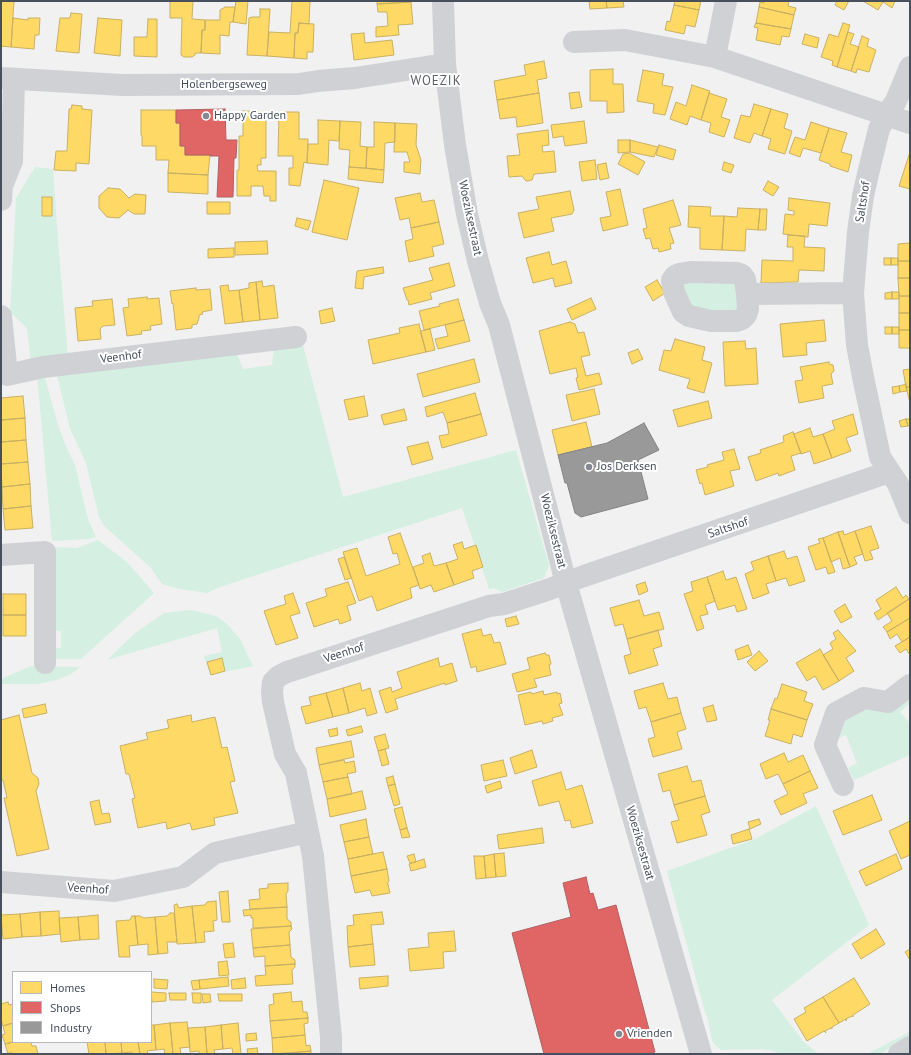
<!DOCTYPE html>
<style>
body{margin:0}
#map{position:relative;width:911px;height:1055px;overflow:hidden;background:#f1f1f1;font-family:"PT Sans",sans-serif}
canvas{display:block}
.frame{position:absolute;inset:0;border:2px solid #48505d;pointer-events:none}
.legend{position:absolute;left:12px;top:971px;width:140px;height:72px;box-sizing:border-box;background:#fff;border:1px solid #b6b9be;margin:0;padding:5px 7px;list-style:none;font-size:12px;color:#48505d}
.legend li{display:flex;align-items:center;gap:8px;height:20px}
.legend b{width:20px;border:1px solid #b6b9be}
</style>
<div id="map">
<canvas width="911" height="1055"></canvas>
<div class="frame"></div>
<ul class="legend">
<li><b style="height:11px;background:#ffd966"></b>Homes</li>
<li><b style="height:11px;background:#e06666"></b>Shops</li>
<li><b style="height:11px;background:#999"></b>Industry</li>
</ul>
</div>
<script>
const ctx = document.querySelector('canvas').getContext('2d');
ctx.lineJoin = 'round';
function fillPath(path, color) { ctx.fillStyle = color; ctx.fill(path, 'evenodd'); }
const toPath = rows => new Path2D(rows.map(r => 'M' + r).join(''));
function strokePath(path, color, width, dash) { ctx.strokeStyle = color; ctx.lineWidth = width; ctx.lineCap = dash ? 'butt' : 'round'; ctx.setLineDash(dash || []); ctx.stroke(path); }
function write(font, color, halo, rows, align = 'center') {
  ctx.font = font + ' "PT Sans",sans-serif'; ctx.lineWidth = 4; ctx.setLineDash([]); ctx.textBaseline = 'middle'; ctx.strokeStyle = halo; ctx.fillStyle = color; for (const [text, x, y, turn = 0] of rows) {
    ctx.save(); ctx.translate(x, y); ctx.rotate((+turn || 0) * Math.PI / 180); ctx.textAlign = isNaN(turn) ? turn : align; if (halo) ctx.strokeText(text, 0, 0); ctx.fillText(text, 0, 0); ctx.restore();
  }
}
const green = toPath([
 [35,167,53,169,59,253,68,357,31,363,27,328,10,312,16,198],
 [681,282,736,283,741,307,733,313,691,307],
 [302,341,343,497,516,450,549,565,544,578,502,592,494,588,489,589,462,508,220,587,207,593,180,589,162,584,150,567,105,527,99,517,86,463,70,429,56,371,235,349,243,369,272,365,274,344],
 [44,374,58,425,67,449,75,465,88,519,96,537,89,539,52,541,37,375],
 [98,540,127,562,154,593,81,659,49,659,49,648,61,648,61,631,52,631,52,547,77,548],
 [191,610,216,616,227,624,240,639,253,666,210,675,204,656,222,652,217,628,107,660,135,633,164,613],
 [31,666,80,667,70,675,56,680,38,684,1,684,1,679],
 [910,693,910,703,900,712,910,723,910,755,854,780,848,768,857,763,846,735,834,740,842,715],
 [816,806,869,925,772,1000,803,1041,818,1054,782,1054,769,1050,760,1049,721,1050,716,1046,712,1041,708,1020,704,1009,667,871,755,839],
 [909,1032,910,1036,880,1054,867,1054]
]);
const homes = toPath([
 [1,1,14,1,11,47,1,46,1,1],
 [170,1,193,1,192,19,205,20,205,30,202,30,201,53,195,53,195,55,192,57,184,57,181,55,182,18,170,18,170,1],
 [236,1,248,1,246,24,233,22,236,1],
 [292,1,310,1,309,24,299,23,298,33,295,33,294,58,267,56,269,32,290,33,292,1],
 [377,1,411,1,411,2,377,4,377,1],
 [589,1,606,1,607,8,590,9,589,1],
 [606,1,623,1,624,7,607,8,606,1],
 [675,1,701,1,699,10,674,5,675,1],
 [764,1,789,1,788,6,796,8,794,15,759,7,760,2,764,3,764,1],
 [837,1,849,1,844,10,835,5,837,1],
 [863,1,895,1,892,8,883,2,878,10,863,1],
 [411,2,413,24,398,25,399,35,376,37,376,27,388,26,387,12,378,12,377,4,411,2],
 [674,5,699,10,695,27,686,25,684,34,665,30,667,21,670,22,674,5],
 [225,7,235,7,233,22,230,22,229,36,220,35,220,54,201,53,202,30,205,30,205,20,220,20,220,10,225,7],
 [759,7,794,15,791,29,756,23,759,7],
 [260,9,270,9,267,56,247,55,249,18,252,17,260,17,260,9],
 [71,13,82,14,79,53,56,51,60,18,70,18,71,13],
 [13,18,28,20,28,18,40,18,39,35,35,35,34,49,11,47,13,18],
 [98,18,122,20,120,56,94,53,98,18],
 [148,19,157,19,157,57,134,56,134,37,147,37,148,19],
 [299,23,314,24,313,52,307,52,307,59,294,58,295,33,298,33,299,23],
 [756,23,791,29,789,37,782,36,780,45,756,40,758,28,754,27,756,23],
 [843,23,850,25,837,67,832,65,833,61,821,57,829,34,838,37,843,23],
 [848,32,854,34,850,44,859,47,851,71,837,67,848,32],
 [364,33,365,43,392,40,394,55,354,60,351,34,364,33],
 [805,34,819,38,817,48,802,44,805,34],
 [862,36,869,39,867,46,876,50,869,72,857,69,856,73,851,71,862,36],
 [544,61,547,78,537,80,539,93,497,100,494,81,526,75,524,65,544,61],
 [613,69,613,84,623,84,624,112,607,113,607,101,590,101,590,70,613,69],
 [643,70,664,74,662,85,673,87,665,115,653,113,654,104,637,101,643,70],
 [692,85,710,91,701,120,690,116,687,125,670,119,676,102,686,106,692,85],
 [579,92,582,107,571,109,569,93,579,92],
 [539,93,543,123,517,127,516,117,500,119,497,100,539,93],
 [709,93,727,99,721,117,730,120,724,137,709,132,711,123,701,120,709,93],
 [754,104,771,109,762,136,754,133,750,143,734,138,741,115,750,117,754,104],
 [72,105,82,106,82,109,92,110,89,164,76,163,76,171,54,170,56,151,67,151,69,109,71,109,72,105],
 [771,109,788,114,784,128,792,131,785,154,768,149,771,139,762,136,771,109],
 [141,110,176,110,176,123,180,123,180,146,185,146,185,155,210,155,208,175,168,173,169,160,156,160,156,146,142,146,142,136,141,135,141,110],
 [243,111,266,112,266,158,261,158,261,165,257,165,258,171,276,171,276,201,270,201,270,196,264,196,263,186,251,186,251,196,237,196,237,170,239,170,239,136,243,136,243,111],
 [279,112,299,112,299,139,308,139,307,163,304,162,300,186,289,185,289,168,293,168,293,156,278,156,279,112],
 [318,120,340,121,339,141,329,140,328,165,307,163,308,144,318,144,318,120],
 [340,121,361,122,360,146,367,147,366,168,349,167,350,150,339,149,340,121],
 [584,121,587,143,565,146,563,136,553,138,551,125,584,121],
 [374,122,395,123,395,142,385,143,384,170,366,168,367,147,374,147,374,122],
 [811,122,829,128,821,153,803,148,800,157,789,153,795,137,805,140,811,122],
 [395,123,417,124,416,145,421,160,420,174,404,172,404,162,410,162,407,152,394,152,395,123],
 [829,128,847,133,841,152,852,155,848,172,830,166,830,164,819,160,829,128],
 [548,130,549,145,542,146,543,152,554,151,556,172,534,174,532,180,528,181,526,181,522,176,509,177,507,156,520,155,517,134,548,130],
 [618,140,630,140,630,152,618,153,618,140],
 [630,140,658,147,654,157,630,152,630,140],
 [659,145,676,150,673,160,656,155,659,145],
 [629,153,645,162,638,175,618,164,623,154,629,153],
 [909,155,910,155,910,189,899,186,909,155],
 [595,160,597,179,582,181,579,162,595,160],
 [724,162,734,165,731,173,722,170,724,162],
 [606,163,609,178,600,180,597,165,606,163],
 [349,167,384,170,383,183,348,179,349,167],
 [168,173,208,175,208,194,168,192,168,173],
 [324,180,359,188,347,240,312,232,324,180],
 [768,181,779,187,773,196,763,190,768,181],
 [108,188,120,189,129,198,135,194,146,195,145,214,134,214,128,210,119,218,107,217,99,208,99,196,108,188],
 [620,189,628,225,603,231,600,218,611,216,606,192,620,189],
 [570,191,574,210,572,214,551,218,554,231,524,238,518,213,539,209,536,197,570,191],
 [420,193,422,202,434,200,439,222,411,228,409,218,400,220,395,198,420,193],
 [42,197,52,197,52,216,42,216,42,197],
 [789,198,830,203,827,226,809,224,808,237,783,234,785,214,794,215,794,211,788,210,789,198],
 [673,200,681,225,669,228,674,243,670,244,671,249,659,252,658,248,653,249,650,238,646,239,643,229,647,228,643,209,673,200],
 [207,202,230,202,230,214,207,214,207,202],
 [689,206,711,207,710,216,724,216,722,250,700,249,700,228,688,227,689,206],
 [738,208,760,209,758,230,746,229,745,251,722,250,724,216,737,217,738,208],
 [760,209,767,209,766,230,758,230,760,209],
 [297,218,311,221,308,230,295,226,297,218],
 [439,222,444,244,432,247,434,256,409,262,405,241,413,239,411,228,439,222],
 [788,235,805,236,804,247,825,248,824,271,799,270,798,282,761,283,762,260,793,261,793,247,787,247,788,235],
 [267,241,268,254,235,255,235,242,267,241],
 [910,243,910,261,898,261,898,244,910,243],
 [234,248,234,257,208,258,208,249,234,248],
 [549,252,552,265,566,261,572,283,555,287,553,278,533,283,526,258,549,252],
 [884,258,891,258,891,265,884,265,884,258],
 [891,258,898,258,898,265,891,265,891,258],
 [898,261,910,261,910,278,898,278,898,261],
 [449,263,455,286,430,293,432,299,409,305,408,300,407,300,403,288,433,280,429,268,449,263],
 [383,267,384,273,364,277,363,289,355,288,357,271,383,267],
 [898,278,910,278,910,296,899,296,898,278],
 [657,280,665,293,653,301,645,287,657,280],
 [262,281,263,287,274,285,278,318,260,320,256,282,262,281],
 [256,282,260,320,243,322,239,290,249,288,249,283,256,282],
 [228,285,229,291,239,290,243,322,225,324,220,286,228,285],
 [196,288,196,290,210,289,212,310,202,312,203,314,199,315,199,318,197,324,192,325,192,328,176,330,173,303,172,304,170,291,196,288],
 [892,292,892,299,885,299,885,293,892,292],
 [892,292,899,292,899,299,892,299,892,292],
 [899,296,910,296,910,313,899,313,899,296],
 [147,297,147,299,159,298,162,324,150,326,151,330,141,331,142,334,127,336,123,308,129,307,128,299,147,297],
 [591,298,596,309,572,320,567,309,591,298],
 [112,299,115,325,103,326,100,329,101,339,78,341,75,308,93,306,92,301,112,299],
 [458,299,464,320,424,330,419,311,440,306,439,304,458,299],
 [332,308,335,321,321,324,319,311,332,308],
 [899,313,910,313,910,330,899,330,899,313],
 [464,320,470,341,438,349,435,339,448,336,445,325,464,320],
 [824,320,826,341,806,343,807,355,783,357,780,324,824,320],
 [570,322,575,324,578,333,584,332,590,355,581,357,586,376,599,373,602,384,579,390,576,378,578,377,576,368,550,374,539,331,570,322],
 [419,324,426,352,373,364,368,340,400,333,399,328,419,324],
 [885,327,892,327,892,334,885,334,885,327],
 [892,327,899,327,899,334,892,334,892,327],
 [430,329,435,350,426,352,420,331,430,329],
 [899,330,910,330,910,348,899,348,899,330],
 [675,339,705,347,702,360,712,363,704,393,687,388,690,379,659,370,664,350,671,351,675,339],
 [745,341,746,349,756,348,758,384,725,386,723,342,745,341],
 [638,349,643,359,632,364,628,353,638,349],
 [474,359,480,382,423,397,417,374,474,359],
 [829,362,829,364,833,365,834,371,831,374,833,384,822,386,824,398,799,403,795,381,803,380,800,367,829,362],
 [910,369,910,387,906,387,903,370,910,369],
 [906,384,907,391,900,392,899,386,906,384],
 [899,386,900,392,893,394,892,387,899,386],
 [906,387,910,387,910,403,906,387],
 [594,389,600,414,572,421,566,395,594,389],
 [475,393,481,414,447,423,443,412,427,417,425,407,475,393],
 [23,396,25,418,1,420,1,398,23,396],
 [364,396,368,416,349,420,344,400,364,396],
 [708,401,712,418,678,427,673,410,708,401],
 [404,409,407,420,384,425,381,415,404,409],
 [481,414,487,435,442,448,439,436,449,434,447,423,481,414],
 [853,414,858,434,846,438,851,451,832,458,823,434,835,429,832,421,853,414],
 [25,418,26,440,1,442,1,420,25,418],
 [906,419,908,426,901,427,899,421,906,419],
 [906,419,910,419,910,425,908,426,906,419],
 [586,422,592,447,558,455,552,430,586,422],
 [810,428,813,437,823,434,832,458,814,464,810,451,801,454,794,434,810,428],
 [793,432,801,453,791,456,795,470,779,476,778,473,756,481,748,457,761,453,760,450,784,442,783,436,793,432],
 [26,440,28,462,1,464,1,442,26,440],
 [428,442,433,459,412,465,407,447,428,442],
 [734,449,740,469,730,471,734,486,705,495,702,483,700,484,696,470,708,467,707,465,724,460,722,452,734,449],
 [28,462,30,484,2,487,1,464,28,462],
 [30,484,31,506,3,509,2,487,30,484],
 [31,506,33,528,5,530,3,509,31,506],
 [871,526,879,548,870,551,873,559,865,561,855,531,871,526],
 [843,531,844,535,855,531,863,554,854,557,857,564,850,567,838,532,843,531],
 [838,532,850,567,843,569,840,558,831,562,823,538,838,532],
 [400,533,419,585,410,588,412,598,377,611,372,596,359,601,343,552,357,548,366,576,400,564,397,553,393,554,388,537,400,533],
 [823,538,835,572,828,574,826,567,816,570,808,547,820,543,818,539,823,538],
 [462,542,464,549,476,545,483,567,472,571,474,578,454,585,446,563,458,559,453,545,462,542],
 [784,551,787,559,797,556,805,581,789,586,786,578,776,581,768,556,784,551],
 [430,553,434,566,446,563,454,585,434,592,431,585,420,589,413,567,424,563,422,556,430,553],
 [768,556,776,581,766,584,769,593,753,599,745,574,754,570,751,562,768,556],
 [344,557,351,578,345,580,338,559,344,557],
 [723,571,726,580,736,577,747,609,737,612,735,605,718,610,707,577,723,571],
 [707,577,715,601,705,605,708,614,700,616,704,628,697,631,684,594,693,591,691,582,707,577],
 [348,582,356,603,347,606,351,620,340,624,338,619,314,627,306,603,327,596,325,589,348,582],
 [645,582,648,591,639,595,636,585,645,582],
 [896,587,903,598,906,595,909,599,878,620,874,613,881,609,876,600,896,587],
 [293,593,300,613,290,616,298,638,276,645,264,611,286,604,284,596,293,593],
 [3,594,26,594,26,615,3,615,3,594],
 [909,599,910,602,910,618,887,632,883,627,892,621,887,613,909,599],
 [639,600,644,616,659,612,664,629,627,639,623,624,615,626,610,608,639,600],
 [845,604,852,617,841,623,834,611,845,604],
 [3,615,26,615,26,636,3,636,3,615],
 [516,616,519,624,507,627,505,619,516,616],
 [910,618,910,637,902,642,897,634,890,639,887,632,910,618],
 [481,629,483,636,491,634,494,643,500,642,506,664,477,672,476,666,471,668,462,634,481,629],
 [658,630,662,646,653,649,658,665,629,674,624,656,631,654,627,639,658,630],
 [838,630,856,651,846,658,854,671,839,681,823,655,833,649,830,643,836,639,833,633,838,630],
 [910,637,910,655,906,649,900,653,895,646,910,637],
 [748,645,752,655,738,660,735,650,748,645],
 [820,649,839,681,823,690,815,676,807,681,796,663,820,649],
 [759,651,768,661,755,671,747,662,759,651],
 [545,653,546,655,549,655,551,664,549,665,551,675,534,679,537,687,517,692,512,674,530,669,527,658,545,653],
 [222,658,225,671,211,675,207,662,222,658],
 [438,658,440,667,452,663,457,681,445,685,445,683,395,699,398,709,386,713,379,691,391,687,392,692,402,688,397,672,438,658],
 [360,683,362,691,370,688,377,713,367,716,365,708,349,713,343,688,360,683],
 [663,683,668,699,677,697,681,713,651,722,646,707,639,709,634,691,663,683],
 [782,684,807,692,804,701,813,704,807,720,771,709,775,698,777,699,782,684],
 [343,688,349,713,333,717,326,693,343,688],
 [543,691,544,695,557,692,557,694,560,693,562,703,559,704,563,715,552,718,553,721,543,724,542,721,525,725,518,695,531,692,532,694,543,691],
 [326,693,333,717,306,724,301,707,311,705,309,697,326,693],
 [45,704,47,713,24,718,22,709,45,704],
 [713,705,717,720,707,722,703,708,713,705],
 [771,709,807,720,802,737,793,734,791,744,765,736,770,720,768,720,771,709],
 [681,713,686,729,677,732,682,749,653,757,648,739,655,737,651,722,681,713],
 [19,715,32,773,38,778,39,784,36,791,49,849,17,856,4,798,7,798,3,780,1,780,1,720,19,715],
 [191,715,192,722,215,717,222,748,227,747,235,781,230,782,238,813,214,818,215,825,192,830,190,823,167,829,166,822,138,828,132,799,135,798,129,774,126,774,120,746,148,739,146,733,169,728,167,720,191,715],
 [361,726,363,732,348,736,346,730,361,726],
 [337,728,338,735,330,737,328,730,337,728],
 [385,734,389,748,378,751,374,737,385,734],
 [351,741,354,757,319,765,316,748,351,741],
 [385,749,389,764,382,766,378,751,385,749],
 [532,750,537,767,515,774,510,758,532,750],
 [784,753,788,762,803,755,810,771,783,784,778,774,766,779,760,764,784,753],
 [344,760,345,763,354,761,356,772,347,774,348,777,323,782,319,765,344,760],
 [503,760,507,776,484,781,481,765,503,760],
 [687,766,692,782,701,780,705,796,674,805,670,790,663,792,658,774,687,766],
 [810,771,818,788,803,794,807,803,781,815,774,801,788,794,783,784,810,771],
 [561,772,566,790,582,785,593,823,572,828,570,820,565,821,559,801,539,806,532,781,561,772],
 [393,776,395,784,388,786,386,778,393,776],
 [348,777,352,794,327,799,323,782,348,777],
 [500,781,502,788,487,793,485,786,500,781],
 [395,784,400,804,394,806,388,786,395,784],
 [362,791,366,809,330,817,327,799,362,791],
 [872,795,882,820,843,835,833,811,872,795],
 [705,796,710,812,701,815,707,835,677,843,671,822,679,820,674,805,705,796],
 [99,800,102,814,109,813,111,822,95,825,90,802,99,800],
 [402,807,407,828,400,830,394,809,402,807],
 [366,819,369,837,344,842,340,825,366,819],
 [759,819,761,824,750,829,748,822,759,819],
 [910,821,910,855,901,859,889,831,910,821],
 [407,828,410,837,402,838,400,830,407,828],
 [542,828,544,843,499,849,497,835,542,828],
 [749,829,752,839,733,844,731,835,749,829],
 [369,837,373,854,348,859,344,842,369,837],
 [383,852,387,869,351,876,348,859,383,852],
 [504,853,506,876,496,877,494,854,504,853],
 [414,854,416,862,410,863,407,856,414,854],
 [494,854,496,877,486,878,484,856,494,854],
 [896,854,902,869,866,886,859,871,896,854],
 [474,856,484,856,486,878,476,879,474,856],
 [424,859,426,867,411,871,409,864,424,859],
 [387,869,389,881,387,884,388,884,390,893,372,896,370,890,355,893,351,876,387,869],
 [288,883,288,891,286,894,287,907,250,909,249,900,260,899,259,889,268,888,268,884,288,883],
 [228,891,230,922,222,922,219,892,228,891],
 [216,901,217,920,213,921,214,931,204,932,205,942,196,943,192,906,205,905,207,902,216,901],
 [177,904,179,908,192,906,196,943,177,944,174,905,177,904],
 [287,907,287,919,291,922,291,926,253,928,253,918,251,918,251,915,244,916,243,910,287,907],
 [59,911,60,934,41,936,40,912,59,911],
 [40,912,41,936,22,937,20,914,40,912],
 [382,912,384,924,371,925,373,944,348,947,347,926,354,925,353,915,382,912],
 [170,913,174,913,177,942,167,942,168,953,158,954,155,917,167,916,170,913],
 [20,914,22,937,3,939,1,915,20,914],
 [98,915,99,939,80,940,78,917,98,915],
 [132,916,135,916,138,945,129,946,130,957,119,957,116,921,130,920,132,916],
 [135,916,140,916,144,918,155,917,158,954,148,955,148,944,138,945,135,916],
 [78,917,80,940,61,942,59,918,78,917],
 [291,926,292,929,289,932,290,945,253,948,251,929,291,926],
 [876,929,885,944,861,959,852,944,876,929],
 [454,931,456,951,443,952,444,968,410,971,408,949,429,947,428,933,454,931],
 [233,943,235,957,225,958,223,944,233,943],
 [373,944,375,965,350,967,348,947,373,944],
 [290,945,291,957,295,960,295,964,265,966,265,956,254,957,253,948,290,945],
 [910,949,910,960,905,952,910,949],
 [227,961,229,975,219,976,218,962,227,961],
 [295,964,295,967,292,970,293,984,256,986,255,976,266,975,265,966,295,964],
 [388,976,388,986,360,989,359,978,388,976],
 [228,977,229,986,200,989,199,980,228,977],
 [245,978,246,988,232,989,231,980,245,978],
 [854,978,870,1004,853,1015,853,1017,852,1016,846,1019,846,1021,846,1019,839,1023,823,997,854,978],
 [154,979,168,980,167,989,154,988,154,979],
 [199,980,200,989,193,990,191,981,199,980],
 [151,992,166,993,166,1001,152,1002,151,992],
 [291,992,292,1002,302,1001,303,1012,307,1012,308,1018,270,1021,269,1005,274,1004,273,994,291,992],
 [169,993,186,993,186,1000,170,1000,169,993],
 [192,993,201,993,201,1003,193,1003,192,993],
 [202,994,210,994,211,1002,203,1003,202,994],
 [218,994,242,994,242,1001,219,1001,218,994],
 [823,997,839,1023,832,1027,832,1029,831,1028,825,1031,826,1033,824,1031,807,1041,794,1019,806,1012,804,1008,823,997],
 [8,1002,9,1005,13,1004,13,1023,3,1026,1,1019,1,1004,8,1002],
 [308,1018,308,1023,304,1024,305,1035,272,1038,270,1021,308,1018],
 [187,1022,190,1047,180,1048,181,1054,173,1054,170,1023,187,1022],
 [13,1023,13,1042,5,1044,2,1035,5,1034,3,1026,13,1023],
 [170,1023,173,1054,165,1054,164,1049,156,1050,154,1025,170,1023],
 [238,1023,241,1054,233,1054,232,1048,223,1049,221,1025,238,1023],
 [151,1025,154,1025,156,1050,147,1051,148,1054,140,1054,138,1042,151,1042,151,1025],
 [221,1025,223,1049,214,1050,215,1054,207,1054,205,1027,221,1025],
 [205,1027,207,1054,199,1054,199,1051,190,1052,188,1028,205,1027],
 [256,1033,257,1040,246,1041,246,1034,256,1033],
 [305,1035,306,1046,310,1045,311,1051,273,1054,272,1038,305,1035],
 [13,1042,31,1042,32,1046,36,1046,38,1054,12,1054,11,1052,8,1054,5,1044,13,1042],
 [87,1042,105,1042,106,1054,89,1054,87,1042],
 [105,1042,121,1042,122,1053,106,1054,105,1042],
 [121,1042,138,1042,140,1054,132,1054,132,1052,122,1053,121,1042],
 [257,1048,258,1054,248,1054,247,1049,257,1048],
 [311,1051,311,1054,284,1054,311,1051]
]);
const shops = toPath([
 [225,109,226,140,237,140,236,158,234,158,233,197,217,197,219,156,210,156,210,155,185,155,185,146,180,146,180,123,176,123,176,110,225,109],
 [586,877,590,894,593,893,598,910,616,905,655,1052,647,1054,544,1054,512,933,571,917,563,883,586,877]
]);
const industry = toPath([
 [644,423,659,450,638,460,648,499,581,517,575,513,567,483,565,483,558,455,607,443,644,423]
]);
const street = toPath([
 [443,1,445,64,455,145,467,214,478,261,490,303,499,325,566,583,701,1054],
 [574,42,625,40,715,57,910,123],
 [715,57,726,1],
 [910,67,896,101,887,114,879,129,868,174,863,196,858,232,853,293,857,345,863,377,880,457,898,484,910,513],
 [1,78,122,85,299,84,318,81,355,78,445,64],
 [1,200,2,186,12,161,14,79],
 [747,294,748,309,746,315,742,319,736,321,711,321,689,316,683,312,674,292,672,280,675,276,679,274,691,272,737,273,742,275,745,279,747,294,853,293],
 [1,316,7,375,43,367,296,337],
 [1,555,45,552,45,663],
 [843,785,825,745,836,713,864,698,888,702,910,685],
 [1,882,114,891,183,877,215,853,308,832],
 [331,1054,331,1037,313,856,296,773,285,754,273,702,272,692,273,682,279,676,287,672,489,606,504,604,550,589,584,576,889,472],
 [899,1054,910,1047]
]);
const markers = [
 [206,116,4,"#838891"],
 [589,467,4,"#838891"],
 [619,1034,4,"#838891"]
];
const streetNames = [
 ["Holenbergseweg",224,85],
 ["Saltshof",863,202,-81],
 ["Woeziksestraat",470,218,78],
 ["Veenhof",121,357,-7],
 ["Saltshof",728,528,-19],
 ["Woeziksestraat",553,531,76],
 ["Veenhof",344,653,-18],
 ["Woeziksestraat",640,843,74],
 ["Veenhof",88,889,4]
];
const poiNames = [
 ["Happy Garden",214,116],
 ["Jos Derksen",597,467],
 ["Vrienden",627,1034]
];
const neighbourhoodNames = [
 ["WOEZIK",436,81]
];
fillPath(green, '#d5f0e3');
fillPath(homes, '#ffd966');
strokePath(homes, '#c8b063', 1);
fillPath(shops, '#e06666');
strokePath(shops, '#b25f63', 1);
fillPath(industry, '#999');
strokePath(industry, '#818387', 1);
strokePath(street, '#cfd1d4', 22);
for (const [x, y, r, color] of markers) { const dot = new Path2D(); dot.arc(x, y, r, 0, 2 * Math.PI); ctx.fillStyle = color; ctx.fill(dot); strokePath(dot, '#fff', 1.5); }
write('12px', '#48505d', '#fff', streetNames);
write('12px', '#48505d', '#fff', poiNames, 'left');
ctx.letterSpacing = '1px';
write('13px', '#5c5f65', '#fff', neighbourhoodNames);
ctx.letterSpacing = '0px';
</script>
